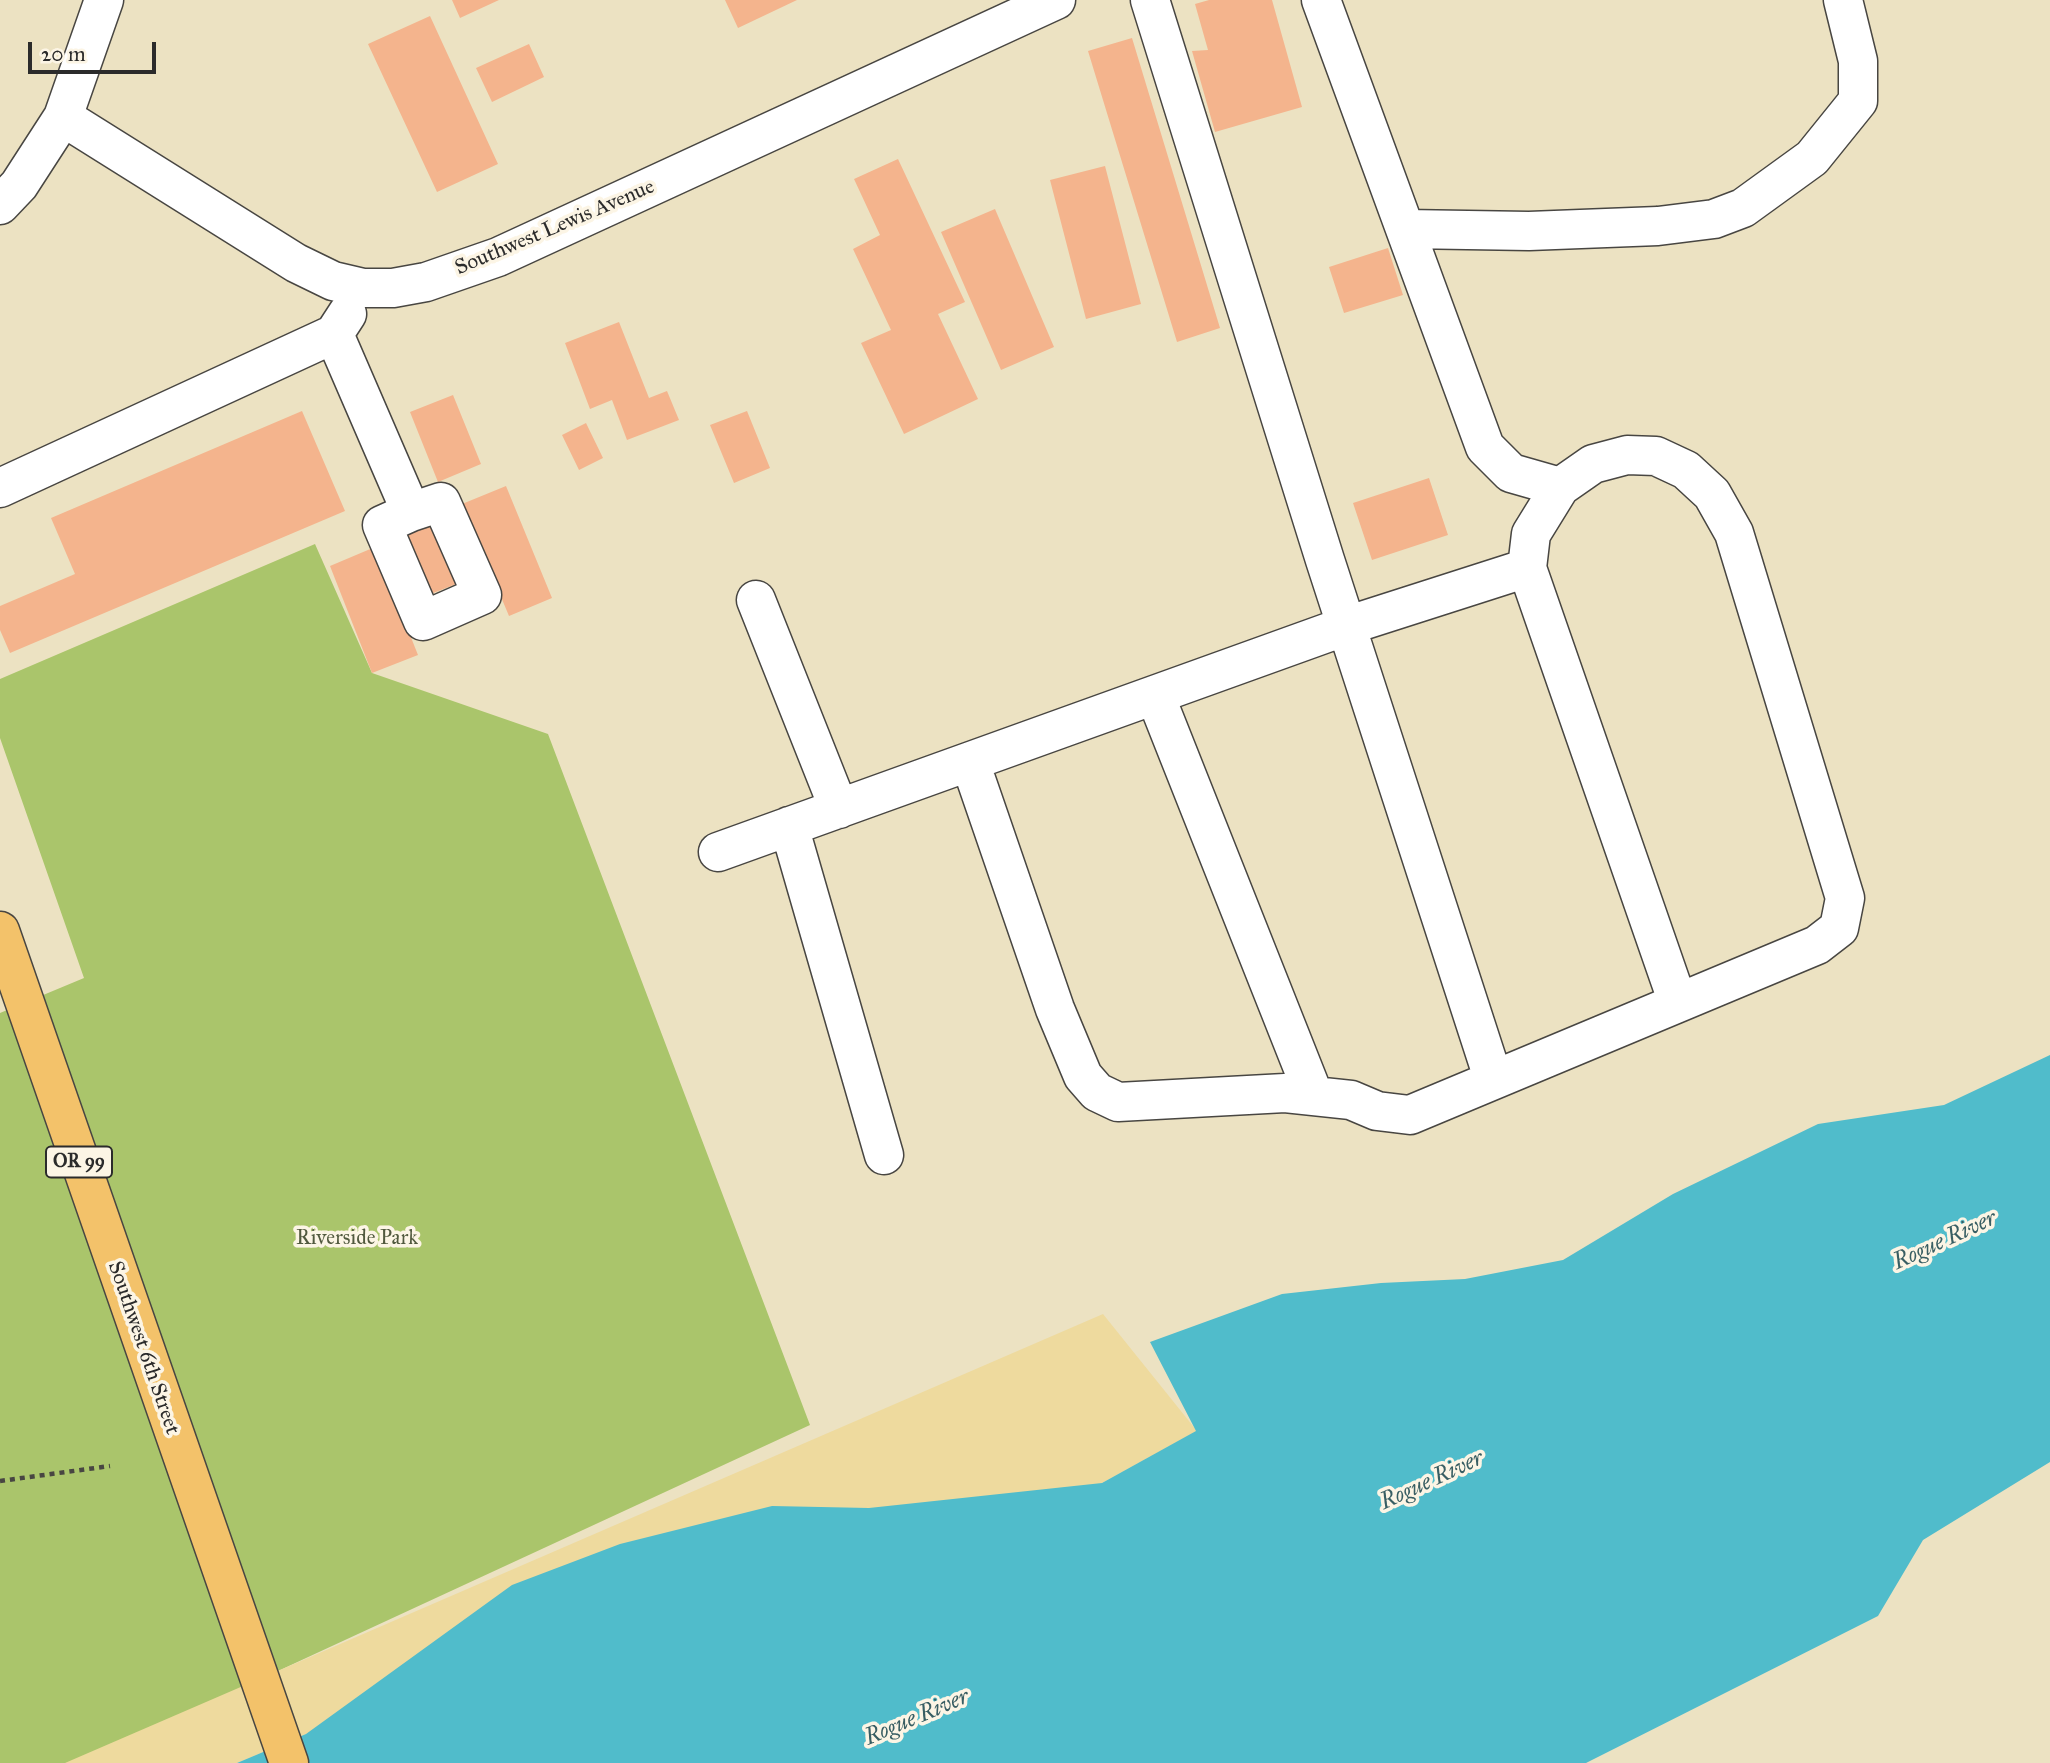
<!DOCTYPE html>
<style>
body{margin:0}
#map{position:relative;width:2050px;height:1763px;overflow:hidden;background:#ece2c2;font-family:"IM FELL Great Primer",serif}
canvas{display:block}
.scale{position:absolute;left:28px;top:42px;width:128px;height:32px;box-sizing:border-box;border:4px solid #2b2b2b;border-top:0;padding-left:9px;font-size:21px;line-height:24px;white-space:nowrap;color:#2b2b2b;-webkit-text-stroke:5px #fcf5e5;paint-order:stroke}
</style>
<div id="map">
<canvas width="2050" height="1763"></canvas>
<div class="scale">20 m</div>
</div>
<script>
const ctx = document.querySelector('canvas').getContext('2d');
ctx.lineJoin = 'round';
function fillPath(path, color) { ctx.fillStyle = color; ctx.fill(path, 'evenodd'); }
const toPath = rows => new Path2D(rows.map(r => 'M' + r).join(''));
function strokePath(path, color, width, dash) { ctx.strokeStyle = color; ctx.lineWidth = width; ctx.lineCap = dash ? 'butt' : 'round'; ctx.setLineDash(dash || []); ctx.stroke(path); }
function write(font, color, halo, rows, align = 'center') {
  ctx.font = font + ' "IM FELL Great Primer",serif'; ctx.lineWidth = 7; ctx.setLineDash([]); ctx.textBaseline = 'middle'; ctx.strokeStyle = halo; ctx.fillStyle = color; for (const [text, x, y, turn = 0] of rows) {
    ctx.save(); ctx.translate(x, y); ctx.rotate((+turn || 0) * Math.PI / 180); ctx.textAlign = isNaN(turn) ? turn : align; if (halo) ctx.strokeText(text, 0, 0); ctx.fillText(text, 0, 0); ctx.restore();
  }
}
const green = toPath([
 [315,544,372,673,548,734,810,1425,79,1763,0,1763,0,1013,84,978,0,738,0,679]
]);
const sand = toPath([
 [1103,1314,1197,1431,1102,1483,306,1734,237,1763,65,1763]
]);
const water = toPath([
 [2050,1055,2050,1462,1923,1540,1878,1616,1586,1763,237,1763,306,1734,512,1585,620,1544,772,1506,869,1508,1102,1483,1196,1431,1150,1342,1282,1294,1381,1283,1465,1279,1563,1260,1673,1194,1818,1124,1944,1105]
]);
const building = toPath([
 [452,0,499,0,460,18],
 [725,0,797,0,738,28],
 [1209,0,1272,0,1302,107,1215,132,1192,51,1208,50,1195,4],
 [430,16,498,164,437,192,368,44],
 [1132,38,1220,328,1177,342,1088,51],
 [529,44,544,77,492,102,476,68],
 [898,159,965,302,938,314,978,399,904,434,861,343,891,330,853,249,880,235,854,179],
 [1105,166,1141,304,1086,319,1050,180],
 [995,209,1054,347,1001,370,941,232],
 [1388,248,1403,295,1344,313,1329,267],
 [619,322,649,398,667,391,679,420,627,440,612,400,590,409,565,343],
 [453,395,481,464,438,482,410,412],
 [302,411,345,511,10,653,0,630,0,606,75,574,51,518],
 [747,411,770,468,734,483,710,425],
 [586,423,603,458,579,470,562,435],
 [1429,478,1448,535,1372,560,1353,503],
 [506,486,552,598,509,616,462,504],
 [433,519,459,583,428,595,402,532],
 [375,547,418,655,372,673,330,566]
]);
const path = toPath([
 [0,1481,110,1466]
]);
const minor = toPath([
 [1150,0,1325,560,1493,1078],
 [1321,0,1485,447,1511,473,1560,487],
 [63,117,296,263,333,281,363,288,393,288,426,282,498,257,1056,0],
 [0,205,19,185,63,117,104,0],
 [1406,229,1529,231,1658,226,1714,219,1743,208,1812,158,1858,101,1858,61,1843,0],
 [334,334,411,512,382,525,423,621,482,595,441,502,411,512],
 [0,488,334,334,347,314],
 [756,600,839,809],
 [1155,695,1314,1096],
 [970,762,1055,1009,1083,1076,1097,1092,1118,1102,1285,1093,1351,1100,1377,1111,1410,1115,1817,945,1839,928,1845,898,1734,533,1712,494,1686,470,1656,456,1627,455,1593,464,1560,487,1531,534,1527,568,1678,1003],
 [789,826,884,1155],
 [718,852,1346,626,1527,568]
]);
const highway = toPath([
 [0,931,289,1763]
]);
const shields = [
 [79,1162,66]
];
const shieldNames = [
 ["OR 99",79,1162]
];
const streetNames = [
 ["Southwest Lewis Avenue",555,228,-23],
 ["Southwest 6th Street",143,1348,71]
];
const parkNames = [
 ["Riverside Park",357,1239]
];
const waterNames = [
 ["Rogue River",1945,1241,-25],
 ["Rogue River",1432,1481,-25],
 ["Rogue River",917,1718,-23]
];
fillPath(green, '#aac56b');
fillPath(sand, '#eeda9e');
fillPath(water, '#50bccb');
fillPath(building, '#f4b48d');
strokePath(minor, '#484642', 41);
strokePath(highway, '#484642', 41);
strokePath(path, '#484642', 4.5, [5, 5]);
strokePath(minor, '#fff', 38);
strokePath(highway, '#f3c26a', 38);
for (const [x, y, w] of shields) { const box = new Path2D(); box.roundRect(x - w / 2, y - 15.5, w, 31, 5); ctx.fillStyle = '#fcf5e5'; ctx.fill(box); strokePath(box, '#2b2b2b', 2); }
write('bold 19px', '#2b2b2b', null, shieldNames);
write('21px', '#2b2b2b', '#fcf5e5', streetNames);
write('21px', '#51593e', '#fcf5e5', parkNames);
write('italic 23px', '#385e63', '#fcf5e5', waterNames);
</script>
